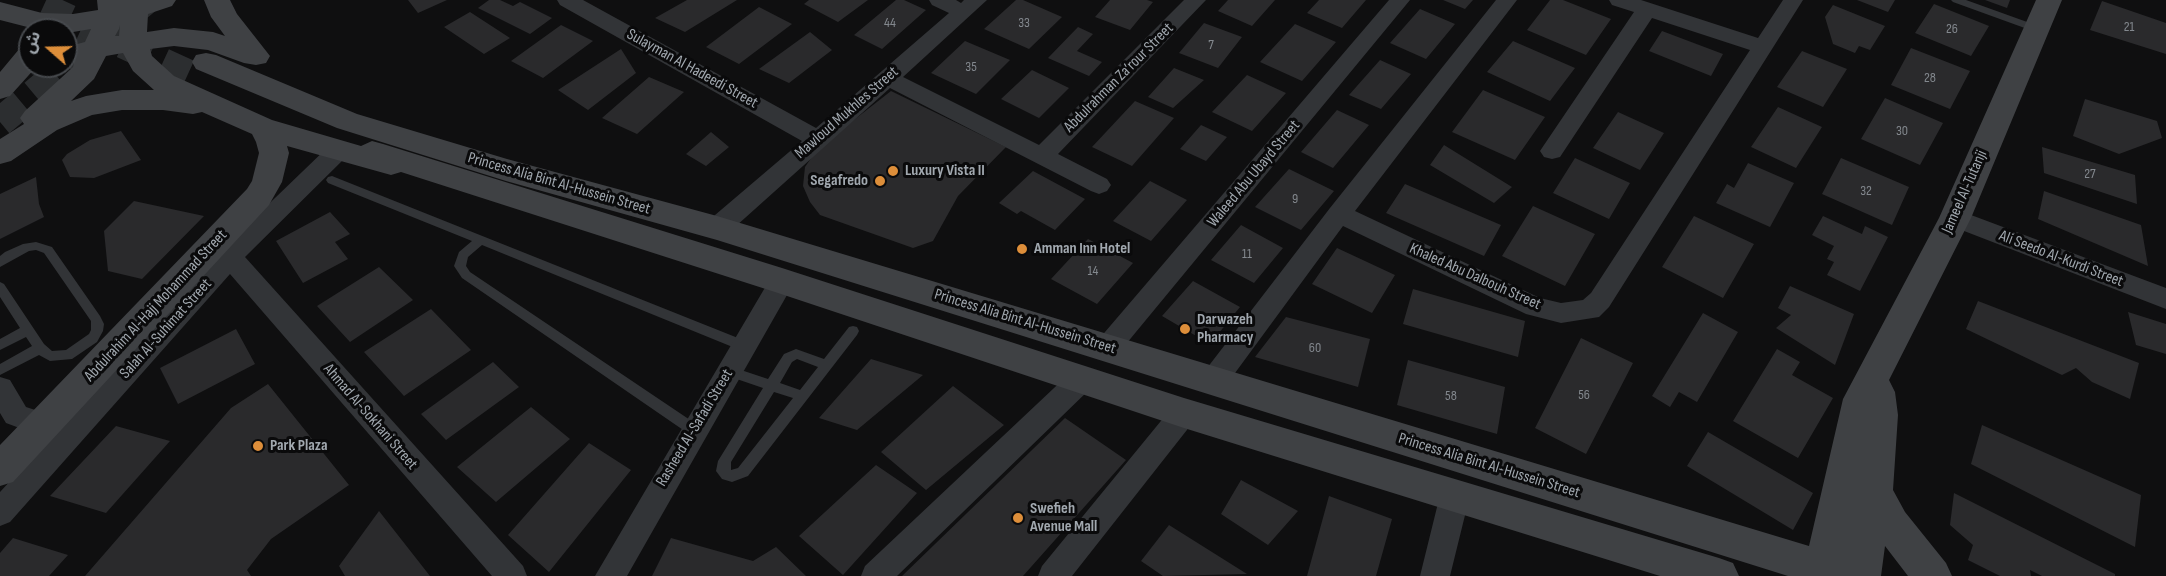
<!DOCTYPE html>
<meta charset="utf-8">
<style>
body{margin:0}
#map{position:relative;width:2166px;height:576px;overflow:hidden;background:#0f0f10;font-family:"Sofia Sans Condensed","Noto Sans Arabic",sans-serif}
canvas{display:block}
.north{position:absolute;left:18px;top:18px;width:60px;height:60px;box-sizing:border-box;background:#0a0a0b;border:2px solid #46494d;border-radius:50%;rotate:290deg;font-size:16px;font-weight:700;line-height:24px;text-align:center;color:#a1a8af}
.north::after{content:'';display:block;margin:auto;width:21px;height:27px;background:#dd8e3a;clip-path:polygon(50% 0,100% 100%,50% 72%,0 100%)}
</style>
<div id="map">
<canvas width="2166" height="576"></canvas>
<div class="north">ش</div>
</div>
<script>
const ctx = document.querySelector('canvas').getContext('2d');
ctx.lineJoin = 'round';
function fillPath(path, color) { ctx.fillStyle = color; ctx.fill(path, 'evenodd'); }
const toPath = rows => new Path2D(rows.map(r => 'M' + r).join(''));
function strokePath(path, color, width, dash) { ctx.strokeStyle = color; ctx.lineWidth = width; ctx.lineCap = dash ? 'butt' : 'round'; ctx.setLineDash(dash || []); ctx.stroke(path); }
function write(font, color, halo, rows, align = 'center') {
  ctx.font = font + ' "Sofia Sans Condensed",sans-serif'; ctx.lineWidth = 6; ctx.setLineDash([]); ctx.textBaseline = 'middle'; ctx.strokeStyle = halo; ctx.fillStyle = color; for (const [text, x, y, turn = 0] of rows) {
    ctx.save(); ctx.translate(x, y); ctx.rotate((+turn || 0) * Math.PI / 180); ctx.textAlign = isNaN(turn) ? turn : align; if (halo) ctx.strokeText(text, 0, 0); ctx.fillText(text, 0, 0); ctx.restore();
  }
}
const building = toPath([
 [408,0,447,0,418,13],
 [489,0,500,0,513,6,520,2,552,18,530,34,478,8],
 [687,0,737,0,685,32,655,18],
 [809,0,868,0,838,22,804,4],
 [896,0,904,0,926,10,882,49,854,35],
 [1016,0,1023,0,1062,17,1029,49,984,29],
 [1110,0,1147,0,1153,2,1130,30,1095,17],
 [1228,0,1275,0,1252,26,1218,11],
 [1319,0,1366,0,1342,28,1307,13],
 [1443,0,1473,0,1465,9],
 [1550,0,1563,0,1611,19,1586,55,1527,30],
 [1857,0,1895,0,1888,12],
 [1985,0,2010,0,2007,8],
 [2102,1,2166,23,2166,54,2090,30],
 [1934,4,1989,26,1971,56,1915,33],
 [1833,5,1885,26,1870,50,1859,46,1855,53,1833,44,1825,17],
 [759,7,792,24,739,64,706,47],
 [1420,9,1455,24,1426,59,1390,43],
 [470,12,510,38,484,54,444,27],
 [1204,23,1242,37,1218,68,1179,53],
 [1295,24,1336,42,1302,81,1260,62],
 [561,25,593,41,543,78,511,61],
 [1078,27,1093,34,1077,51,1102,62,1089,76,1048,58],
 [1662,31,1723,54,1711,76,1649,51],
 [810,32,832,50,789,83,759,69],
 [965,41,1010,60,976,94,931,73],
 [1513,41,1575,68,1550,101,1487,72],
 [1911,48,1970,71,1950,109,1891,85],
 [621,49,636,73,588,110,558,90],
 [1802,51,1847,69,1823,107,1777,87],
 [1380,60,1411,74,1381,109,1349,95],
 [1174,68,1204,80,1173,108,1148,97],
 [1032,70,1069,88,1039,118,1001,99],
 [1247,75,1286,93,1252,131,1212,112],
 [649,77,684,92,637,134,602,118],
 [1483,90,1545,117,1515,160,1452,132],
 [891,91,1006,147,958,196,933,241,913,248,820,215,810,202,803,186,805,167,818,148],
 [1885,98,1943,123,1920,165,1861,139],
 [2085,99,2157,121,2162,138,2119,154,2073,136],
 [1135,101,1174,118,1132,166,1092,147],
 [1778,107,1822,127,1796,168,1751,147],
 [1337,110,1369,125,1333,168,1301,152],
 [1618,112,1664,133,1640,170,1593,148],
 [1201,125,1227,137,1206,161,1180,149],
 [121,131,141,160,94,178,70,177,62,160,67,154,90,140],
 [711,132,729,147,706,166,686,154],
 [1444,145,1512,187,1494,203,1430,165],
 [2042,147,2135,175,2137,204,2044,173],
 [1575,158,1630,183,1609,219,1553,193],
 [1841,158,1909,187,1892,225,1822,194],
 [1748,163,1794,183,1770,227,1716,203,1727,184,1734,188],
 [1289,169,1334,191,1301,230,1255,207],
 [1033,171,1085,199,1055,230,1021,211,1017,214,999,203],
 [36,177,39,204,44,217,0,239,0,194],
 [1150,181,1187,200,1151,241,1113,221],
 [1405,184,1501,225,1484,256,1386,213],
 [2044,191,2141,225,2148,266,2038,219],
 [134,201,204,216,142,279,108,271,104,231],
 [1533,206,1595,234,1565,286,1502,256],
 [330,212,350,234,335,242,348,259,303,283,276,241],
 [1694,216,1754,244,1723,298,1662,267],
 [1823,216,1862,234,1865,226,1888,237,1860,291,1827,275,1834,262,1827,259,1834,246,1812,235],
 [1241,225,1283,248,1254,283,1211,260],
 [1088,239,1133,263,1097,304,1051,279],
 [1337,248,1395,275,1372,313,1312,284],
 [379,267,413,300,350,342,317,306],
 [1193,281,1240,307,1210,344,1162,316],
 [1790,286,1854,314,1835,365,1776,328,1791,315,1778,308],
 [1413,289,1525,321,1518,357,1403,324],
 [1978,301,2139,363,2130,399,2092,382,2076,368,2062,375,1966,329],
 [431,309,471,350,404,396,364,352],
 [2128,312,2166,324,2166,354,2136,345],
 [1703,313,1738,332,1697,402,1679,392,1670,407,1652,396],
 [1286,317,1370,339,1358,387,1255,357],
 [236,329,255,364,178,404,160,368],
 [1581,338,1633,363,1586,454,1535,428],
 [1777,349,1800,362,1792,375,1833,398,1798,458,1733,421],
 [871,359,923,375,857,430,819,418],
 [1408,360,1505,387,1497,434,1397,405],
 [493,362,519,387,446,440,421,414],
 [268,384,349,485,271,539,247,570,251,576,85,576,231,408],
 [953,386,1004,425,926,490,881,452],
 [531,407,570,439,496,502,457,467],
 [1065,418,1126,460,1023,576,902,576],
 [1982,425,2141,495,2135,547,1971,464],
 [116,426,170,441,106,513,50,496],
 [1708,432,1813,493,1793,530,1687,466],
 [589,443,631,470,549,572,508,535],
 [876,465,917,493,843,575,799,536],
 [1241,480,1298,511,1268,545,1221,514],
 [1954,493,2115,574,2115,576,2042,576,2030,570,2031,576,2000,576,1968,560,1973,545,1950,525],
 [1329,496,1392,519,1376,576,1307,576],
 [379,511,430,576,345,576,339,566],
 [1169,525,1247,574,1163,576,1141,561],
 [13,538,68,555,49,576,0,576,0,553],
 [671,538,753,561,776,547,806,576,652,576]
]);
const secondaryTunnel = toPath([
 [43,7,188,74]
]);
const primaryTunnel = toPath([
 [0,122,146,0]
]);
const lane = toPath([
 [1951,0,1966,0,2041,27,2042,29,2037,32,2033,31,1953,2,1951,0],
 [332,176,748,342,750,346,748,350,740,350,482,245,468,257,466,266,470,272,699,426,701,430,699,434,694,436,689,434,462,278,454,266,459,252,472,241,328,183,326,180,328,177,332,176],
 [36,242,52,247,100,316,104,324,103,331,97,342,72,359,50,361,39,355,0,375,0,364,32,346,26,337,0,350,0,339,20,328,0,297,0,282,4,284,44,344,52,351,66,350,89,334,91,330,91,321,44,253,36,250,29,251,0,267,0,256,5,252,23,244,36,242],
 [853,326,857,327,859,331,857,335,748,476,732,482,722,479,716,471,718,461,763,388,725,375,723,371,725,367,729,366,768,379,784,354,796,349,824,359,849,327,853,326],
 [797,359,818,367,800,390,780,383,792,362,797,359],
 [774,392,793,398,738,468,731,470,731,462,774,392]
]);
const street = toPath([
 [557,0,583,0,816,128,949,13,932,5,929,0,956,0,961,3,964,0,987,0,903,77,1039,145,1184,0,1206,0,1058,154,1107,179,1111,185,1107,191,1099,194,1091,191,890,88,726,235,717,237,708,235,705,228,708,221,802,141,560,5,557,0],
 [1389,0,1410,0,1117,355,1108,358,1099,355,1095,347,1099,339,1389,0],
 [1496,0,1517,0,1355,211,1540,298,1561,303,1583,300,1591,293,1750,50,1652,18,1560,157,1552,159,1544,157,1540,151,1544,145,1634,12,1612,5,1609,0,1641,0,1758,38,1783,0,1803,0,1609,307,1599,317,1561,323,1526,314,1343,226,1224,388,1214,391,1204,388,1200,380,1204,372,1330,208,1496,0],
 [338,143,346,145,350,151,346,157,245,257,523,566,527,576,492,576,230,274,10,522,0,526,0,492,49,439,6,423,0,413,0,377,10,380,26,407,66,420,221,250,330,145,338,143],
 [1955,209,2166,288,2166,309,1946,224,1943,218,1946,212,1955,209],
 [782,271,791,274,795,281,627,576,595,576,773,274,782,271],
 [1081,369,1091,372,1095,380,1091,388,897,576,861,576,865,566,1071,372,1081,369],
 [1184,401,1194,405,1198,413,1194,421,1072,576,1038,576,1042,566,1174,405,1184,401],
 [1455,482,1465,486,1470,495,1450,576,1420,576,1440,495,1445,486,1455,482]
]);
const secondary = toPath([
 [97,0,176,0,172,6,148,14,147,32,174,28,213,32,225,36,211,17,204,0,230,0,237,14,270,56,266,63,256,65,244,63,208,50,174,46,150,49,152,56,174,76,272,120,361,146,372,141,383,144,782,268,1184,398,1719,558,1733,563,1739,576,1660,576,1184,428,775,292,401,172,391,175,287,146,289,153,282,182,269,205,13,482,0,486,0,445,247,189,252,181,259,153,256,142,252,134,202,112,193,114,163,110,122,110,92,115,57,130,11,161,0,164,0,139,24,124,20,118,25,111,73,67,74,63,66,65,66,47,85,42,91,29,73,32,39,30,0,20,0,2,42,13,73,14,98,10,97,0],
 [120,25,119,36,115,36,119,29,120,25],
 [123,53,133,71,154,90,122,90,86,96,71,101,94,79,106,56,123,53],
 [2036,0,2062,0,1971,218,1889,380,1895,392,1898,415,1893,490,1905,512,1946,563,1952,576,1908,576,1885,546,1881,576,1788,576,717,240,506,181,337,128,196,69,192,62,196,55,206,53,216,55,357,114,507,159,717,216,1809,546,1843,399,1939,218,2036,0],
 [30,46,30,66,37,66,10,96,0,99,0,72,20,48,30,46]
]);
const markers = [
 [893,171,6,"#dd8e3a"],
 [880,181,6,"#dd8e3a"],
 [1022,249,6,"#dd8e3a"],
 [1185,329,6,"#dd8e3a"],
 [258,446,6,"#dd8e3a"],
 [1018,518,6,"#dd8e3a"]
];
const numberNames = [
 ["44",890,23],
 ["33",1024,23],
 ["21",2129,27],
 ["26",1952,29],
 ["7",1211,45],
 ["35",971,67],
 ["28",1930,78],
 ["30",1902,131],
 ["27",2090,174],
 ["32",1866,191],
 ["9",1295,199],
 ["11",1247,254],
 ["14",1093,271],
 ["60",1315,348],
 ["56",1584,395],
 ["58",1451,396]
];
const streetNames = [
 ["Sulayman Al Hadeedi Street",692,69,29],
 ["Abdulrahman Za’rour Street",1119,78,-45],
 ["Mawloud Mukhles Street",847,113,-41],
 ["Waleed Abu Ubayd Street",1254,174,-50],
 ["Princess Alia Bint Al-Hussein Street",559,184,16],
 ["Jameel Al-Tutanji",1965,192,-66],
 ["Ali Seedo Al-Kurdi Street",2061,259,21],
 ["Khaled Abu Dalbouh Street",1475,277,24],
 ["Abdulrahim Al-Hajj Mohammad Street",156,306,-47],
 ["Princess Alia Bint Al-Hussein Street",1025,322,17],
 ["Salah Al-Suhimat Street",166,329,-48],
 ["Ahmad Al-Sokhani Street",370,417,49],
 ["Rasheed Al-Safadi Street",695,428,-59],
 ["Princess Alia Bint Al-Hussein Street",1489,466,17]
];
const poiNames = [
 ["Luxury Vista II",905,171],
 ["Segafredo",868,181,"right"],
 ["Amman Inn Hotel",1034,249],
 ["Darwazeh",1197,320],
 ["Pharmacy",1197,338],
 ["Park Plaza",270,446],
 ["Swefieh",1030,509],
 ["Avenue Mall",1030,527]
];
fillPath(building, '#2a2a2c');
strokePath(secondaryTunnel, '#2c2e30', 29, [29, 15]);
strokePath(primaryTunnel, '#2c2e30', 29, [29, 15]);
fillPath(lane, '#323437');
fillPath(street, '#323437');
fillPath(secondary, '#3f4144');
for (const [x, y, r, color] of markers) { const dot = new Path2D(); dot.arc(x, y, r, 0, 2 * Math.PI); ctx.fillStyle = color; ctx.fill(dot); strokePath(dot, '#0a0a0b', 2); }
write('14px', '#83888e', null, numberNames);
write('16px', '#a1a8af', '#0a0a0b', streetNames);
write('bold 16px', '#a1a8af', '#0a0a0b', poiNames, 'left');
</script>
